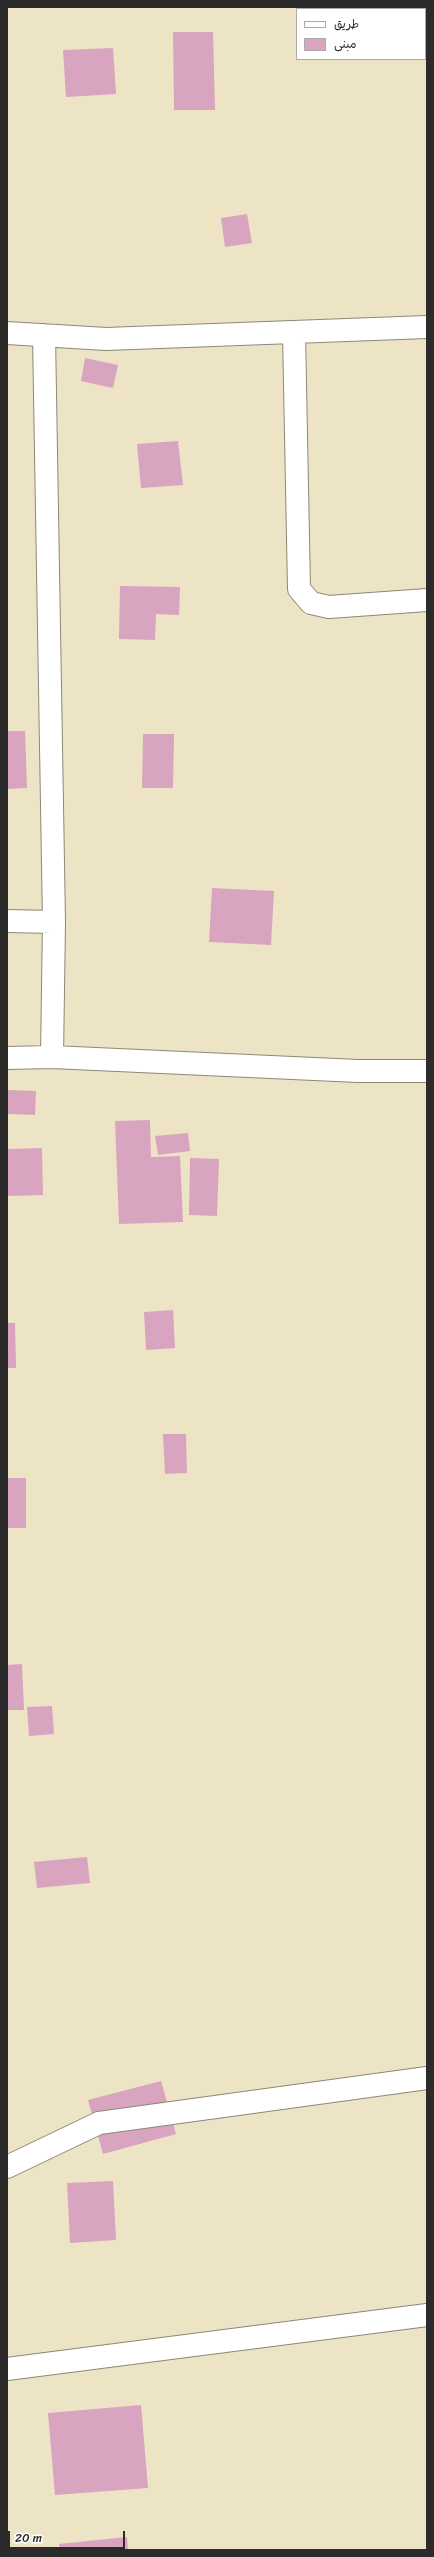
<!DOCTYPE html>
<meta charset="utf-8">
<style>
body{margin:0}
#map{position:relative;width:434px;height:2557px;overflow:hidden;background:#ede4c6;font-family:Sriracha,"Playpen Sans Arabic",sans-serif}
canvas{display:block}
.frame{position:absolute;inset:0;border:8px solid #2b2b2b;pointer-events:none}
.legend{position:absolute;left:296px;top:8px;width:130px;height:52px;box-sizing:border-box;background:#fff;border:1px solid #aaa;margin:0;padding:5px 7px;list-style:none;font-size:12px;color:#2b2b2b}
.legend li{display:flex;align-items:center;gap:8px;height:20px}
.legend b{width:20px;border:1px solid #aaa}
.scale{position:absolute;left:8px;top:2531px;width:117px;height:18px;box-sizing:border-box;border:2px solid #2b2b2b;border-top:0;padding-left:5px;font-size:12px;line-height:14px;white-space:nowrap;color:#2b2b2b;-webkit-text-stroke:3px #fff;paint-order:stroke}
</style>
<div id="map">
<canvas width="434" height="2557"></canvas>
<div class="frame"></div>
<ul class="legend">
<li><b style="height:5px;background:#fff"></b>طريق</li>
<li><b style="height:11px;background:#d8a4bf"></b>مبنى</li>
</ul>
<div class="scale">20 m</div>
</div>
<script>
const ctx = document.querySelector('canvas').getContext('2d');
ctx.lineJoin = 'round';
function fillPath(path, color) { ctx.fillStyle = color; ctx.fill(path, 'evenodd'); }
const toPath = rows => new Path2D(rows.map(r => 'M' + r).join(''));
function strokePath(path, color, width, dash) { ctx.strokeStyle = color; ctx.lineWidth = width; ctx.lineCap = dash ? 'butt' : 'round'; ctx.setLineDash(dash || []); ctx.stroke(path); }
const building = toPath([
 [173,32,213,32,215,110,174,110],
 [113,48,116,94,66,97,63,50],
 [247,214,252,243,225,247,221,218],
 [85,358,118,365,113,388,81,381],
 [178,441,183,485,141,488,137,444],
 [120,586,180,587,179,615,156,614,155,640,119,639],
 [7,731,25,731,27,788,7,789],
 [143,734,174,734,173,788,142,788],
 [212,888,274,891,271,945,209,942],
 [7,1090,36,1091,35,1115,7,1114],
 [150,1120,151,1157,180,1156,183,1222,119,1224,115,1121],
 [188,1133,190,1151,158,1155,155,1136],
 [42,1148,43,1195,7,1196,7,1149],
 [190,1158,219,1159,217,1216,189,1215],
 [173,1310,175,1348,146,1350,144,1312],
 [7,1323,15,1323,16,1368,7,1368],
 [163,1434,186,1434,187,1473,165,1474],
 [7,1478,26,1478,26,1528,7,1528],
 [22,1664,24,1710,7,1710,7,1665],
 [52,1706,54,1734,29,1736,27,1707],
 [87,1857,90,1883,37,1888,34,1862],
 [161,2081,176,2134,103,2154,88,2100],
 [113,2181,116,2240,70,2243,67,2183],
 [141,2405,148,2488,55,2495,48,2413],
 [127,2537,128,2550,60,2550,59,2544]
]);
const street = toPath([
 [294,332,299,589,311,603,329,607,427,600],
 [7,333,106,339,427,327],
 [44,335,54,922,52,1057],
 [7,921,54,922],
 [7,1058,52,1057,358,1071,427,1071],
 [7,2167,99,2123,427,2078],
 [7,2369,427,2315]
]);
fillPath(building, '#d8a4bf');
strokePath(street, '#8c8878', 24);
strokePath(street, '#fff', 22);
</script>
